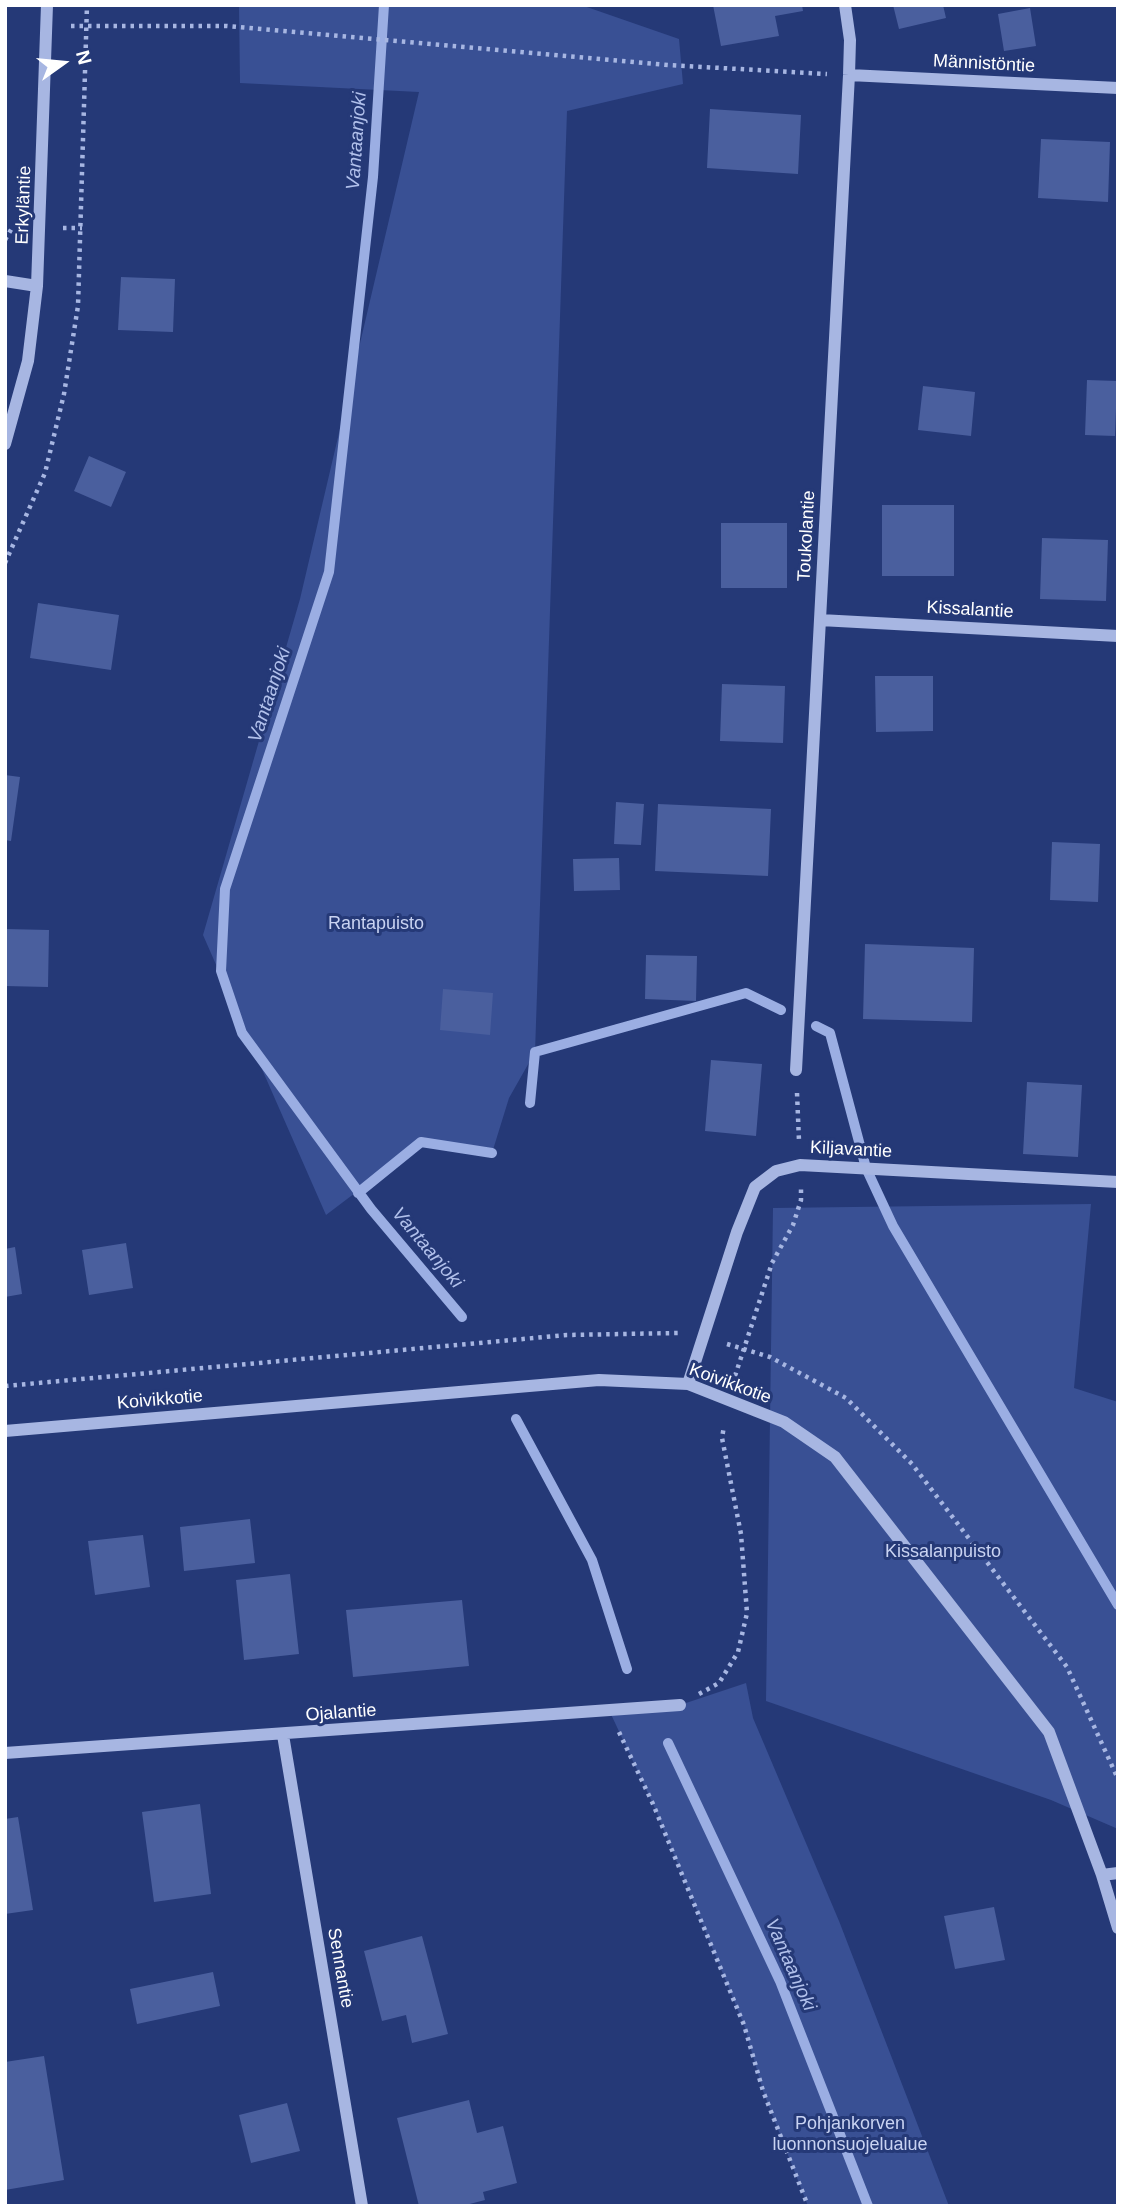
<!DOCTYPE html>
<meta charset="utf-8">
<style>
body{margin:0}
#map{position:relative;width:1123px;height:2211px;overflow:hidden;background:#253977;font-family:Arial,sans-serif}
canvas{display:block}
.frame{position:absolute;inset:0;border:7px solid #fff;pointer-events:none}
.north{position:absolute;left:28px;top:28px;width:70px;height:70px;-webkit-text-stroke:5px #253977;paint-order:stroke;rotate:75deg;font-size:19px;font-weight:700;line-height:28px;text-align:center;color:#fff}
.north::after{content:'';display:block;margin:auto;width:24px;height:32px;background:#fff;clip-path:polygon(50% 0,100% 100%,50% 72%,0 100%)}
</style>
<div id="map">
<canvas width="1123" height="2211"></canvas>
<div class="frame"></div>
<div class="north">N</div>
</div>
<script>
const ctx = document.querySelector('canvas').getContext('2d');
ctx.lineJoin = 'round';
function fillPath(path, color) { ctx.fillStyle = color; ctx.fill(path, 'evenodd'); }
const toPath = rows => new Path2D(rows.map(r => 'M' + r).join(''));
function strokePath(path, color, width, dash) { ctx.strokeStyle = color; ctx.lineWidth = width; ctx.lineCap = dash ? 'butt' : 'round'; ctx.setLineDash(dash || []); ctx.stroke(path); }
function write(font, color, halo, rows, align = 'center') {
  ctx.font = font + ' Arial,sans-serif'; ctx.lineWidth = 6; ctx.setLineDash([]); ctx.textBaseline = 'middle'; ctx.strokeStyle = halo; ctx.fillStyle = color; for (const [text, x, y, turn = 0] of rows) {
    ctx.save(); ctx.translate(x, y); ctx.rotate((+turn || 0) * Math.PI / 180); ctx.textAlign = isNaN(turn) ? turn : align; if (halo) ctx.strokeText(text, 0, 0); ctx.fillText(text, 0, 0); ctx.restore();
  }
}
const green = toPath([
 [239,5,581,5,679,39,683,84,567,111,535,1052,509,1098,492,1153,421,1143,326,1215,203,935,300,599,419,92,240,83],
 [1091,1204,1074,1388,1118,1402,1118,1829,1051,1800,766,1701,773,1208],
 [746,1683,753,1718,839,1921,949,2206,808,2206,763,2091,744,2025,653,1804,609,1710,680,1705]
]);
const stream = toPath([
 [384,5,373,177,329,572,225,889,221,971,242,1033,371,1209,462,1317],
 [816,1026,830,1033,866,1168,893,1226,1118,1605],
 [530,1103,535,1052,746,993,781,1010],
 [358,1193,421,1142,492,1153],
 [516,1419,592,1560,627,1669],
 [668,1743,780,1981,868,2206]
]);
const building = toPath([
 [713,5,802,5,803,11,775,16,779,36,721,46],
 [893,5,943,5,946,18,899,29],
 [1030,8,1036,46,1004,51,998,14],
 [710,109,801,115,798,174,707,168],
 [1041,139,1110,142,1108,202,1038,198],
 [121,277,175,279,173,332,118,330],
 [1087,380,1117,381,1115,436,1085,435],
 [923,386,975,392,971,436,918,430],
 [89,456,126,472,111,507,74,491],
 [882,505,954,505,954,576,882,576],
 [721,523,787,523,787,588,721,588],
 [1042,538,1108,540,1106,601,1040,599],
 [38,603,119,615,111,670,30,658],
 [875,676,933,676,933,731,876,732],
 [722,684,785,686,783,743,720,741],
 [5,775,20,777,11,841,5,840],
 [616,802,644,804,641,845,614,844],
 [658,804,771,809,768,876,655,871],
 [1052,842,1100,844,1098,902,1050,900],
 [619,858,620,890,574,891,573,859],
 [5,929,49,930,48,987,5,986],
 [865,944,974,948,972,1022,863,1019],
 [646,955,697,956,696,1001,645,999],
 [443,989,493,993,490,1035,440,1030],
 [711,1060,762,1064,756,1136,705,1131],
 [1027,1082,1082,1085,1078,1157,1023,1154],
 [126,1243,133,1288,89,1295,82,1250],
 [15,1247,22,1294,5,1297,5,1249],
 [250,1519,255,1563,184,1571,180,1527],
 [143,1535,150,1587,95,1595,88,1541],
 [290,1574,299,1654,244,1660,236,1580],
 [462,1600,469,1666,353,1677,346,1610],
 [200,1804,211,1894,154,1902,142,1812],
 [18,1817,33,1910,5,1914,5,1819],
 [994,1907,1005,1960,955,1969,944,1916],
 [422,1936,448,2034,412,2043,406,2015,382,2021,364,1951],
 [213,1972,220,2006,137,2024,130,1989],
 [44,2056,64,2180,5,2190,5,2062],
 [469,2100,477,2133,503,2126,517,2183,483,2192,485,2200,462,2206,419,2206,397,2118],
 [287,2103,300,2151,251,2163,239,2115]
]);
const path = toPath([
 [71,26,227,26,668,65,827,74],
 [63,228,82,228],
 [5,240,12,228],
 [5,563,45,473,64,394,78,306,87,5],
 [797,1093,799,1141],
 [727,1344,770,1357,846,1398,912,1464,1067,1667,1118,1779],
 [735,1376,772,1263,793,1225,801,1200,801,1188],
 [5,1386,567,1335,678,1333],
 [699,1694,719,1683,738,1652,747,1613,741,1534,722,1438,724,1426],
 [619,1732,653,1804,744,2025,763,2091,808,2206]
]);
const minor = toPath([
 [849,75,1118,88],
 [5,281,37,286],
 [5,444,28,361,37,286,47,5],
 [820,620,1118,636],
 [796,1070,849,75,850,40,845,5],
 [688,1384,737,1232,755,1187,776,1171,800,1165,1118,1182],
 [5,1431,599,1380,688,1384,784,1422,835,1457,1049,1732,1102,1875,1118,1928],
 [283,1735,362,2206],
 [5,1753,680,1705],
 [1102,1875,1118,1873]
]);
const streetNames = [
 ["Männistöntie",984,64,3],
 ["Erkyläntie",24,205,-88],
 ["Toukolantie",807,536,-87],
 ["Kissalantie",970,610,3],
 ["Kiljavantie",851,1150,3],
 ["Koivikkotie",730,1384,20],
 ["Koivikkotie",160,1400,-5],
 ["Ojalantie",341,1713,-4],
 ["Sennantie",340,1968,80]
];
const parkNames = [
 ["Rantapuisto",376,924],
 ["Kissalanpuisto",943,1552],
 ["Pohjankorven",850,2124],
 ["luonnonsuojelualue",850,2145]
];
const waterNames = [
 ["Vantaanjoki",357,141,-86],
 ["Vantaanjoki",270,695,-72],
 ["Vantaanjoki",427,1248,50],
 ["Vantaanjoki",790,1965,66]
];
fillPath(green, '#395094');
strokePath(stream, '#9baee3', 10);
fillPath(building, '#4a5f9e');
strokePath(path, '#a7b6e2', 4.5, [3.5, 5]);
strokePath(minor, '#a7b6e2', 12);
write('18px', '#fff', '#253977', streetNames);
write('18px', '#c9d3f2', '#253977', parkNames);
write('italic 19px', '#b1c0eb', '#253977', waterNames);
</script>
